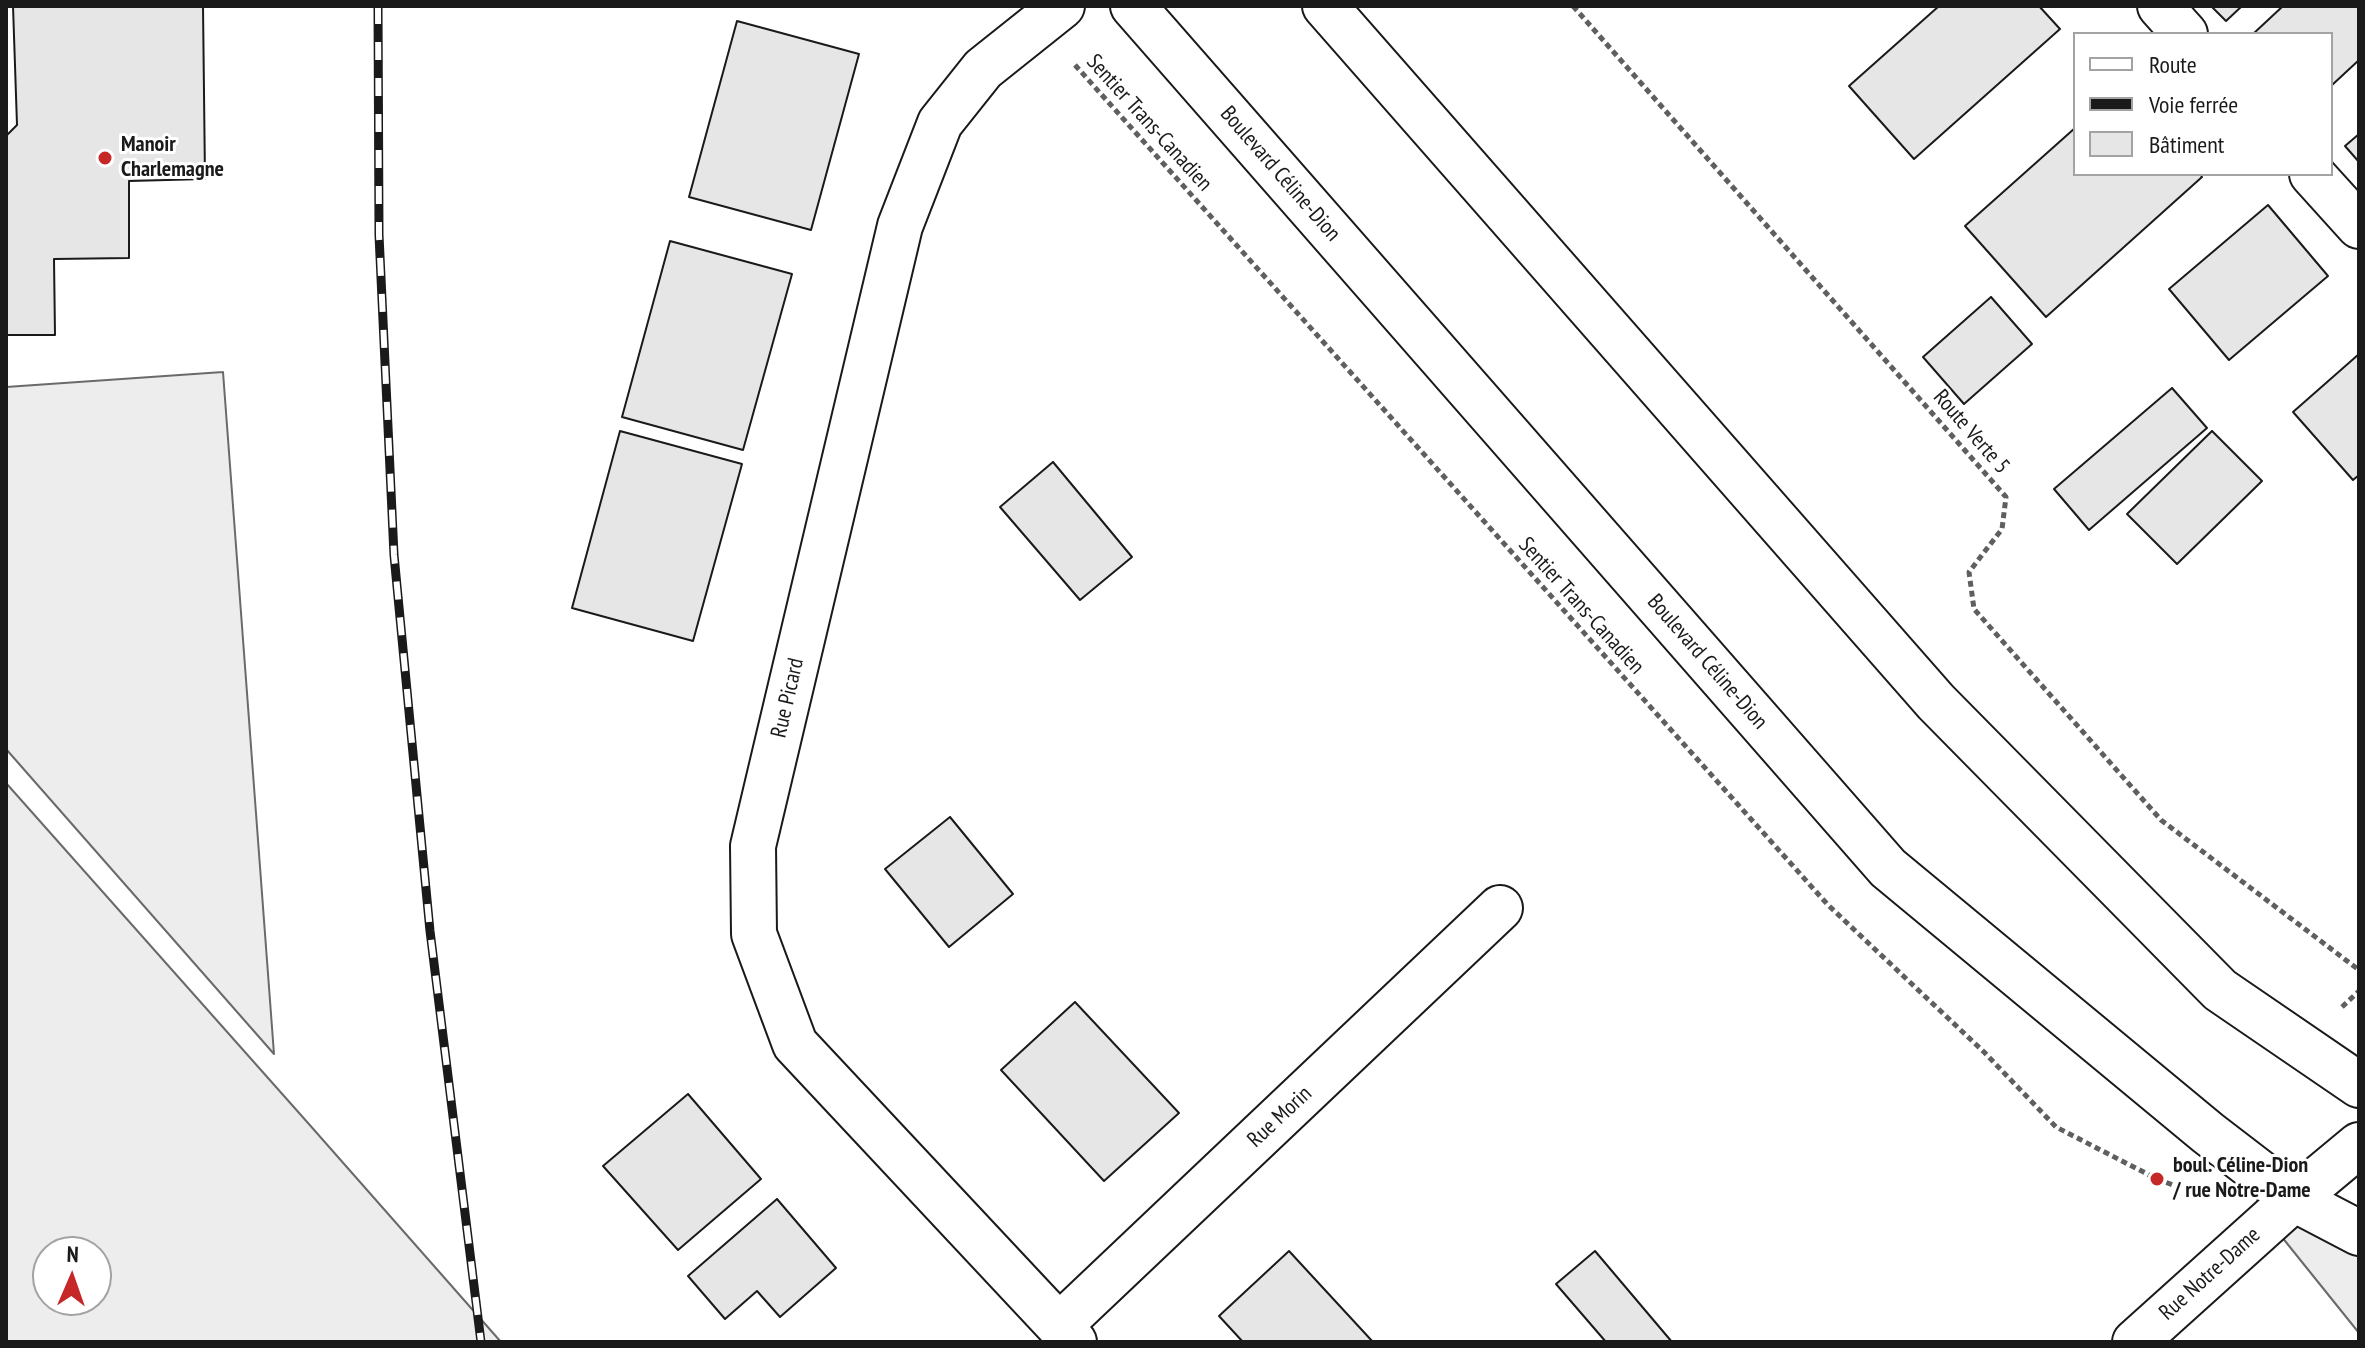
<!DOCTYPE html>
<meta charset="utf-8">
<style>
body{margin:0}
#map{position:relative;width:2365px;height:1348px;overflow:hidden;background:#fff;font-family:"PT Sans Narrow",sans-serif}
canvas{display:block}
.frame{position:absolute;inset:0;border:8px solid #1a1a1a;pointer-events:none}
.legend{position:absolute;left:2073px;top:32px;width:260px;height:144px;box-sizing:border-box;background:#fff;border:2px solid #a3a3a3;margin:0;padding:10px 14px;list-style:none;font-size:24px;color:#1a1a1a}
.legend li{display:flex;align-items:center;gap:16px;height:40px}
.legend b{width:40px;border:2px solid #a3a3a3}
.north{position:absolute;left:32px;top:1236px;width:80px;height:80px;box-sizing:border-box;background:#fff;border:2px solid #a3a3a3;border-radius:50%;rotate:2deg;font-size:22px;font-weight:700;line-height:32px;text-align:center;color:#1a1a1a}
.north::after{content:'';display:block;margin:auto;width:28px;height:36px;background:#c62828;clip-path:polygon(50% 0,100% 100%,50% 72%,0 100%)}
</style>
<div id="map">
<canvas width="2365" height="1348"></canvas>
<div class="frame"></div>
<ul class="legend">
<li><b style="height:10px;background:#fff"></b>Route</li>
<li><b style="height:10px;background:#1a1a1a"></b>Voie ferrée</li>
<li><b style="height:22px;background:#e6e6e6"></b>Bâtiment</li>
</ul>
<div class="north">N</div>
</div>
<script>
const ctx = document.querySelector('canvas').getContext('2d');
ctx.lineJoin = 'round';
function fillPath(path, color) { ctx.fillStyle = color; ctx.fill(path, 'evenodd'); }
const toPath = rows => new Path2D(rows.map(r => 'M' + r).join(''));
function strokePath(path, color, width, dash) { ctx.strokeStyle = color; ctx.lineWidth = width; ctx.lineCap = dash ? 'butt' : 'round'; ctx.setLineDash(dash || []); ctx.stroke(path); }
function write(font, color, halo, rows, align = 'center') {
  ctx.font = font + ' "PT Sans Narrow",sans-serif'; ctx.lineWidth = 6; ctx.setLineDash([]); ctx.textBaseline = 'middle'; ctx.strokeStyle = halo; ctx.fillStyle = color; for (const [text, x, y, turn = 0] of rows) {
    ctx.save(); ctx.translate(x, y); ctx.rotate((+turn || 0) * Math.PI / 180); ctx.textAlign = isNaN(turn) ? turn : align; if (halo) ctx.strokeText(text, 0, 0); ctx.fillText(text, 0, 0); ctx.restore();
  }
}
const built = toPath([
 [223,372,274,1054,6,749,6,387,223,372],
 [6,783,308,1123,501,1342,6,1342,6,783],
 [48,1252,96,1252,96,1300,48,1300,48,1252],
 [2269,1221,2359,1233,2359,1333,2269,1221]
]);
const building = toPath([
 [13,6,203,6,205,179,129,181,129,258,54,259,55,335,6,335,6,136,17,125,13,6],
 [1939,6,2039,6,2060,29,1914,159,1849,86,1939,6],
 [2211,6,2242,6,2226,21,2211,6],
 [2283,6,2359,6,2359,60,2331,86,2331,34,2253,34,2283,6],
 [737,21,859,54,811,230,689,197,737,21],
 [2075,128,2075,174,2200,174,2202,177,2046,317,1965,226,2075,128],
 [2359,134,2359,162,2345,146,2359,134],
 [2268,205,2328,276,2229,360,2169,289,2268,205],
 [670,241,792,274,743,450,622,417,670,241],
 [1991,297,2032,344,1964,404,1923,357,1991,297],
 [2359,354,2359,475,2353,480,2293,412,2359,354],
 [2172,388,2207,428,2089,530,2054,489,2172,388],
 [620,431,742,464,693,641,572,608,620,431],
 [2212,431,2262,481,2177,564,2127,514,2212,431],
 [1053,462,1132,557,1080,600,1000,507,1053,462],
 [950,817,1013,894,949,947,885,869,950,817],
 [1075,1002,1179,1113,1104,1181,1001,1070,1075,1002],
 [688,1094,761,1179,678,1250,603,1166,688,1094],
 [777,1199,836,1268,780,1317,757,1291,725,1319,688,1276,777,1199],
 [1289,1251,1373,1342,1243,1342,1219,1316,1289,1251],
 [1595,1251,1672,1342,1606,1342,1556,1284,1595,1251]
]);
const path = toPath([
 [1573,6,2006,497,2002,529,1969,572,1974,609,2161,820,2359,970],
 [1075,65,1828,905,1984,1052,2056,1127,2157,1179,2189,1191],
 [2342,1007,2359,991]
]);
const minor = toPath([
 [1062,6,983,69,940,123,900,226,753,846,754,934,795,1044,1074,1342],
 [2160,6,2185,34],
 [2312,174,2359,226],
 [1059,1326,1500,908],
 [2135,1342,2294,1199]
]);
const secondary = toPath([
 [2294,1199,2359,1145]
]);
const primary = toPath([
 [1133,6,1888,868,2208,1133,2294,1199,2359,1233],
 [1325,6,1936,702,2220,990,2359,1085]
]);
const rail = toPath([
 [378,6,379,235,394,555,430,931,481,1342]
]);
const markers = [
 [105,158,8,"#c62828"],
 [2157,1179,8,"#c62828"]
];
const streetNames = [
 ["Sentier Trans-Canadien",1149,123,48],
 ["Boulevard Céline-Dion",1280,174,49],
 ["Route Verte 5",1971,432,49],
 ["Sentier Trans-Canadien",1581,606,48],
 ["Boulevard Céline-Dion",1707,662,49],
 ["Rue Picard",788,698,-77],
 ["Rue Morin",1280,1117,-43],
 ["Rue Notre-Dame",2210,1274,-42]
];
const poiNames = [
 ["Manoir",121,145],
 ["Charlemagne",121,170],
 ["boul. Céline-Dion",2173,1166],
 ["/ rue Notre-Dame",2173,1191]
];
fillPath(built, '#ededed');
strokePath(built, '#6a6a6a', 2);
fillPath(building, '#e6e6e6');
strokePath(building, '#1a1a1a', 2);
strokePath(minor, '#1a1a1a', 48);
strokePath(secondary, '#1a1a1a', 48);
strokePath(primary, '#1a1a1a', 48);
strokePath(path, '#5f5f5f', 5, [6, 4]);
strokePath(minor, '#fff', 44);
strokePath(secondary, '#fff', 44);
strokePath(primary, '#fff', 44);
strokePath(rail, '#1a1a1a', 9);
strokePath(rail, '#fff', 6, [18]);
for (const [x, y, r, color] of markers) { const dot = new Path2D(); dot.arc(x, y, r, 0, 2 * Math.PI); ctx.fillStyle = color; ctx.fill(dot); strokePath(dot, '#fff', 3); }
write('22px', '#1a1a1a', '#fff', streetNames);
write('bold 22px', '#1a1a1a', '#fff', poiNames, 'left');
</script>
